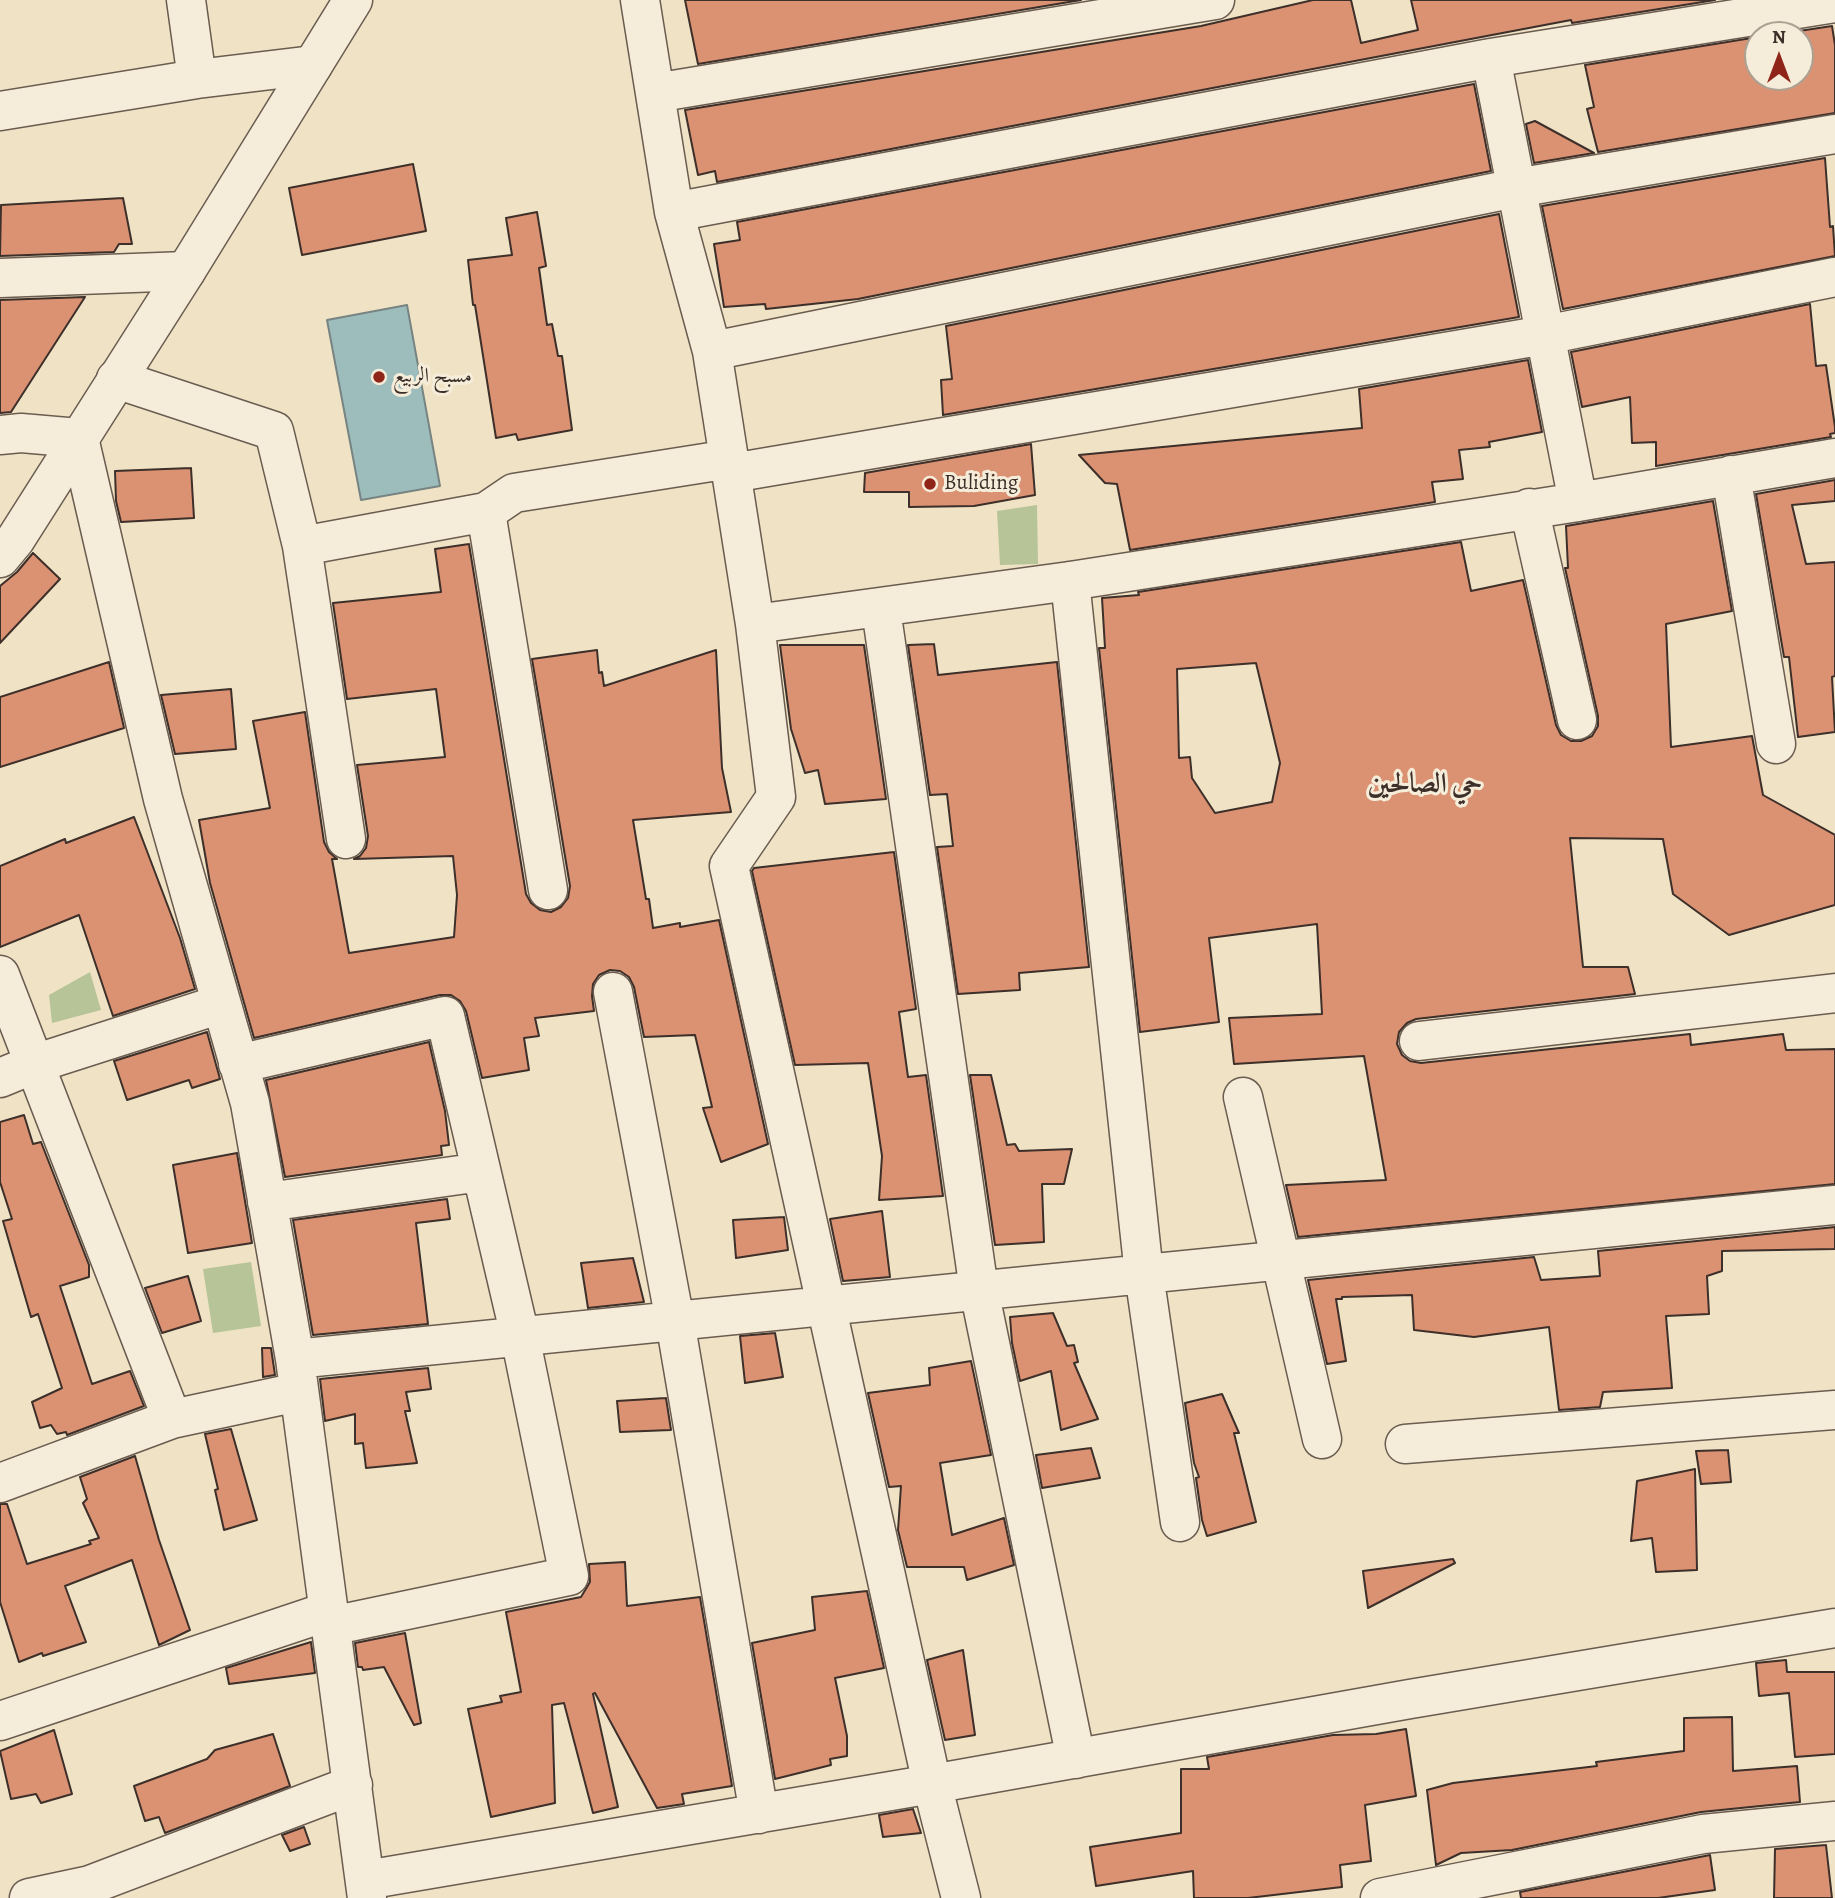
<!DOCTYPE html>
<meta charset="utf-8">
<style>
body{margin:0}
#map{position:relative;width:1835px;height:1898px;overflow:hidden;background:#f0e3c5;font-family:Alegreya,serif}
canvas{display:block}
.north{position:absolute;left:1744px;top:21px;width:70px;height:70px;box-sizing:border-box;background:#f5edd9;border:2px solid #aba193;border-radius:50%;rotate:0deg;font-size:19px;font-weight:700;line-height:28px;text-align:center;color:#3d2f29}
.north::after{content:'';display:block;margin:auto;width:24px;height:32px;background:#8f2418;clip-path:polygon(50% 0,100% 100%,50% 72%,0 100%)}
</style>
<div id="map">
<canvas width="1835" height="1898"></canvas>
<div class="north">N</div>
</div>
<script>
const ctx = document.querySelector('canvas').getContext('2d');
ctx.lineJoin = 'round';
function fillPath(path, color) { ctx.fillStyle = color; ctx.fill(path, 'evenodd'); }
const toPath = rows => new Path2D(rows.map(r => 'M' + r).join(''));
function strokePath(path, color, width, dash) { ctx.strokeStyle = color; ctx.lineWidth = width; ctx.lineCap = dash ? 'butt' : 'round'; ctx.setLineDash(dash || []); ctx.stroke(path); }
function write(font, color, halo, rows, align = 'center') {
  ctx.font = font + ' Alegreya,Amiri,serif'; ctx.lineWidth = 6; ctx.setLineDash([]); ctx.textBaseline = 'middle'; ctx.strokeStyle = halo; ctx.fillStyle = color; for (const [text, x, y, turn = 0] of rows) {
    ctx.save(); ctx.translate(x, y); ctx.rotate((+turn || 0) * Math.PI / 180); ctx.textAlign = isNaN(turn) ? turn : align; if (halo) ctx.strokeText(text, 0, 0); ctx.fillText(text, 0, 0); ctx.restore();
  }
}
const green = toPath([
 [1037,505,1038,564,1000,565,997,511],
 [90,972,101,1010,52,1023,49,995],
 [251,1262,261,1326,213,1333,203,1269]
]);
const water = toPath([
 [407,305,440,486,361,500,327,320,407,305]
]);
const building = toPath([
 [685,0,1081,0,698,64,685,0],
 [1313,0,1351,0,1361,43,1418,30,1411,0,1715,0,1572,23,1571,20,717,182,715,171,698,175,685,110,1201,26,1313,0],
 [1832,26,1835,45,1835,113,1598,152,1587,109,1594,107,1585,65,1758,37,1758,77,1800,77,1800,35,1773,35,1832,26],
 [1474,84,1491,171,858,299,766,309,765,304,724,307,714,244,740,240,737,222,1474,84],
 [1535,121,1594,153,1534,163,1526,124,1535,121],
 [1825,158,1830,227,1833,226,1835,256,1563,309,1542,206,1825,158],
 [413,164,426,231,302,255,289,188,413,164],
 [123,198,132,244,119,244,114,252,0,256,1,205,123,198],
 [537,212,546,266,539,268,547,325,552,324,558,356,562,356,572,430,518,440,516,434,496,438,475,305,473,305,468,260,512,255,506,218,537,212],
 [1499,214,1519,317,943,415,941,380,952,379,946,326,1499,214],
 [85,297,11,412,0,413,0,300,85,297],
 [1810,304,1816,366,1826,365,1835,427,1835,433,1830,434,1831,437,1656,466,1656,442,1632,443,1630,397,1582,407,1571,352,1810,304],
 [1528,360,1542,432,1489,442,1490,447,1459,450,1463,479,1432,482,1435,502,1130,550,1117,484,1105,483,1079,455,1362,428,1359,389,1528,360],
 [1031,444,1035,495,974,506,909,507,909,492,864,492,865,473,1031,444],
 [191,468,194,518,121,522,116,501,115,471,191,468],
 [1835,480,1835,501,1792,505,1806,564,1835,562,1835,676,1832,677,1835,732,1798,737,1789,657,1784,657,1756,494,1835,480],
 [1713,501,1732,611,1666,624,1671,747,1752,736,1763,795,1835,835,1835,905,1729,935,1673,894,1663,839,1570,838,1583,967,1628,967,1635,994,1416,1019,1407,1023,1399,1032,1397,1044,1402,1055,1410,1061,1421,1063,1690,1034,1691,1045,1783,1034,1786,1050,1835,1049,1835,1184,1298,1237,1286,1185,1386,1180,1364,1056,1234,1064,1229,1018,1322,1014,1317,924,1209,938,1219,1022,1140,1032,1099,648,1105,648,1102,598,1139,595,1138,592,1461,542,1471,591,1523,580,1556,725,1561,735,1571,741,1581,741,1592,736,1598,726,1598,716,1565,568,1568,568,1566,526,1713,501],
 [1256,663,1280,763,1272,802,1215,813,1192,778,1190,757,1179,758,1177,669,1256,663],
 [469,544,526,894,531,903,540,910,551,912,561,907,568,898,570,886,532,659,597,650,599,673,602,672,604,686,716,650,722,768,731,812,633,820,646,899,649,899,653,928,680,923,680,927,719,920,768,1144,721,1162,703,1108,712,1107,695,1035,644,1037,634,987,629,977,620,971,610,970,599,975,593,984,592,996,594,1011,535,1018,539,1036,524,1038,529,1070,482,1078,466,1011,460,1001,451,995,440,995,254,1038,210,883,199,820,270,808,253,721,305,712,324,842,329,852,337,859,332,859,349,953,454,937,457,895,453,856,354,859,360,856,366,848,368,836,357,765,445,757,436,689,347,699,333,603,441,592,435,549,469,544],
 [33,553,60,579,0,643,0,586,17,572,33,553],
 [934,644,938,675,1057,662,1089,967,1019,973,1020,990,958,994,937,847,953,846,947,794,930,795,908,645,934,644],
 [780,645,864,645,886,799,825,804,818,770,805,773,791,729,780,645],
 [109,662,124,728,0,767,0,697,109,662],
 [231,689,236,749,175,754,161,695,231,689],
 [134,817,180,938,195,989,113,1016,79,915,0,947,0,866,65,839,66,843,134,817],
 [894,852,916,1009,899,1012,908,1077,926,1075,943,1196,879,1200,882,1156,868,1063,795,1065,752,871,754,868,894,852],
 [207,1032,220,1079,192,1088,189,1080,127,1100,114,1061,207,1032],
 [429,1042,445,1111,449,1145,441,1146,442,1155,285,1177,266,1080,429,1042],
 [970,1075,991,1075,1007,1145,1015,1144,1019,1151,1072,1149,1064,1184,1042,1184,1044,1242,995,1245,970,1075],
 [24,1115,33,1144,41,1142,89,1265,89,1277,60,1286,92,1384,130,1371,144,1406,67,1435,66,1432,57,1434,51,1425,40,1428,32,1402,62,1388,38,1314,31,1317,3,1221,12,1219,0,1182,0,1122,24,1115],
 [237,1153,252,1243,188,1253,173,1165,237,1153],
 [447,1199,450,1219,416,1223,428,1324,313,1335,293,1220,447,1199],
 [882,1211,890,1277,843,1281,830,1219,882,1211],
 [784,1217,788,1250,736,1258,733,1220,784,1217],
 [1835,1227,1835,1249,1722,1251,1722,1271,1707,1276,1709,1314,1666,1316,1672,1388,1603,1392,1600,1407,1559,1410,1549,1327,1474,1337,1414,1330,1412,1295,1342,1297,1342,1299,1336,1299,1346,1361,1327,1364,1308,1280,1534,1257,1541,1280,1600,1276,1598,1251,1835,1227],
 [633,1258,644,1302,588,1308,581,1263,633,1258],
 [188,1276,201,1321,162,1333,145,1288,188,1276],
 [1053,1313,1067,1346,1074,1345,1078,1362,1074,1363,1098,1419,1061,1430,1051,1371,1020,1381,1012,1343,1010,1317,1053,1313],
 [775,1333,783,1377,745,1383,740,1336,775,1333],
 [262,1348,271,1348,275,1375,263,1377,262,1348],
 [971,1361,991,1455,940,1463,952,1535,1004,1518,1014,1565,967,1580,964,1567,907,1567,898,1530,901,1486,889,1487,868,1393,930,1385,929,1368,971,1361],
 [428,1368,431,1389,406,1392,410,1411,405,1411,417,1463,366,1468,363,1443,355,1444,355,1414,325,1421,320,1379,428,1368],
 [1222,1394,1239,1433,1234,1433,1256,1522,1207,1536,1202,1520,1196,1478,1199,1477,1194,1463,1185,1403,1222,1394],
 [666,1398,671,1430,620,1432,617,1401,666,1398],
 [231,1429,257,1520,224,1530,215,1490,218,1489,205,1434,231,1429],
 [1091,1448,1100,1478,1042,1488,1036,1455,1091,1448],
 [1728,1450,1731,1482,1701,1484,1696,1451,1728,1450],
 [135,1456,159,1540,190,1630,159,1645,132,1560,65,1586,86,1642,43,1656,42,1653,19,1662,0,1602,0,1504,7,1504,27,1564,91,1544,89,1541,99,1538,83,1503,87,1499,80,1477,135,1456],
 [1695,1469,1697,1570,1656,1572,1652,1538,1631,1541,1637,1481,1695,1469],
 [1453,1559,1455,1563,1368,1608,1363,1571,1453,1559],
 [625,1562,627,1606,700,1597,732,1786,682,1794,684,1804,657,1808,595,1693,593,1694,618,1807,593,1813,564,1703,552,1705,555,1803,491,1817,468,1709,502,1702,500,1696,521,1692,506,1612,581,1597,590,1582,589,1564,625,1562],
 [867,1591,884,1668,835,1678,847,1736,847,1756,830,1759,831,1765,775,1779,752,1643,815,1630,812,1597,867,1591],
 [405,1633,421,1723,414,1725,384,1667,363,1670,362,1667,358,1667,355,1643,405,1633],
 [311,1642,315,1673,229,1684,226,1668,311,1642],
 [963,1650,975,1735,945,1740,927,1660,963,1650],
 [1786,1660,1787,1672,1835,1672,1835,1754,1795,1757,1789,1693,1759,1696,1756,1663,1786,1660],
 [1732,1717,1733,1771,1797,1766,1800,1802,1701,1812,1512,1850,1461,1853,1436,1865,1427,1790,1453,1783,1597,1766,1596,1762,1684,1751,1684,1718,1732,1717],
 [1406,1729,1416,1796,1365,1805,1371,1861,1340,1865,1342,1887,1248,1898,1194,1898,1193,1871,1096,1886,1090,1847,1181,1833,1181,1769,1209,1769,1207,1757,1333,1735,1376,1734,1406,1729],
 [54,1730,72,1794,41,1803,36,1794,11,1799,0,1751,54,1730],
 [273,1734,290,1786,165,1833,159,1817,145,1821,134,1786,207,1759,215,1750,273,1734],
 [913,1809,921,1833,883,1837,879,1815,913,1809],
 [304,1827,310,1844,290,1851,282,1835,304,1827],
 [1826,1845,1832,1898,1774,1898,1775,1849,1826,1845],
 [1710,1855,1715,1890,1658,1898,1521,1898,1520,1892,1710,1855]
]);
const minor = toPath([
 [186,0,197,79],
 [640,0,674,212,712,351,755,624,776,797,729,866,932,1784,961,1898],
 [1491,58,1578,502],
 [655,93,1215,0],
 [0,111,197,79,313,65],
 [674,212,1491,58,1835,3],
 [0,278,186,271],
 [712,351,1516,188,1835,134],
 [116,379,274,431,302,546,346,839],
 [0,435,21,433,79,438,163,799,250,1103,295,1359,367,1898],
 [732,473,1545,335,1835,277],
 [1731,475,1776,744],
 [1529,508,1577,720],
 [486,512,548,890],
 [302,546,486,512,514,493,730,459],
 [1070,581,1144,1274,1180,1522],
 [881,609,979,1290,1076,1759],
 [755,624,1070,581,1578,502,1835,458],
 [0,975,172,1419],
 [613,992,675,1321,759,1814],
 [1419,1041,1835,993],
 [238,1064,445,1016,520,1336,569,1576,331,1626],
 [0,1078,34,1064,221,1004],
 [1243,1097,1322,1439],
 [267,1202,481,1172],
 [295,1359,1835,1205],
 [1405,1444,1835,1410],
 [0,1483,172,1419,298,1392],
 [0,1721,329,1611],
 [366,1880,932,1784,1410,1699,1835,1628],
 [29,1898,90,1885,353,1785],
 [1380,1898,1703,1834,1835,1821]
]);
const tertiary = toPath([
 [0,558,15,540,186,271,353,0]
]);
const markers = [
 [379,377,7,"#8f2418"],
 [930,484,7,"#8f2418"]
];
const poiNames = [
 ["مسبح الربيع",393,377],
 ["Buliding",944,484]
];
const districtNames = [
 ["حي الصالحين",1425,785]
];
fillPath(green, '#b6c497');
fillPath(water, '#9dbdbd');
strokePath(water, '#778482', 2);
fillPath(building, '#db9273');
strokePath(building, '#3d2f29', 2);
strokePath(minor, '#6a5c50', 41);
strokePath(tertiary, '#6a5c50', 41);
strokePath(minor, '#f5edd9', 38);
strokePath(tertiary, '#f5edd9', 38);
for (const [x, y, r, color] of markers) { const dot = new Path2D(); dot.arc(x, y, r, 0, 2 * Math.PI); ctx.fillStyle = color; ctx.fill(dot); strokePath(dot, '#f5edd9', 2.5); }
write('21px', '#3d2f29', '#f5edd9', poiNames, 'left');
write('bold 28px', '#3d2f29', '#f5edd9', districtNames);
</script>
